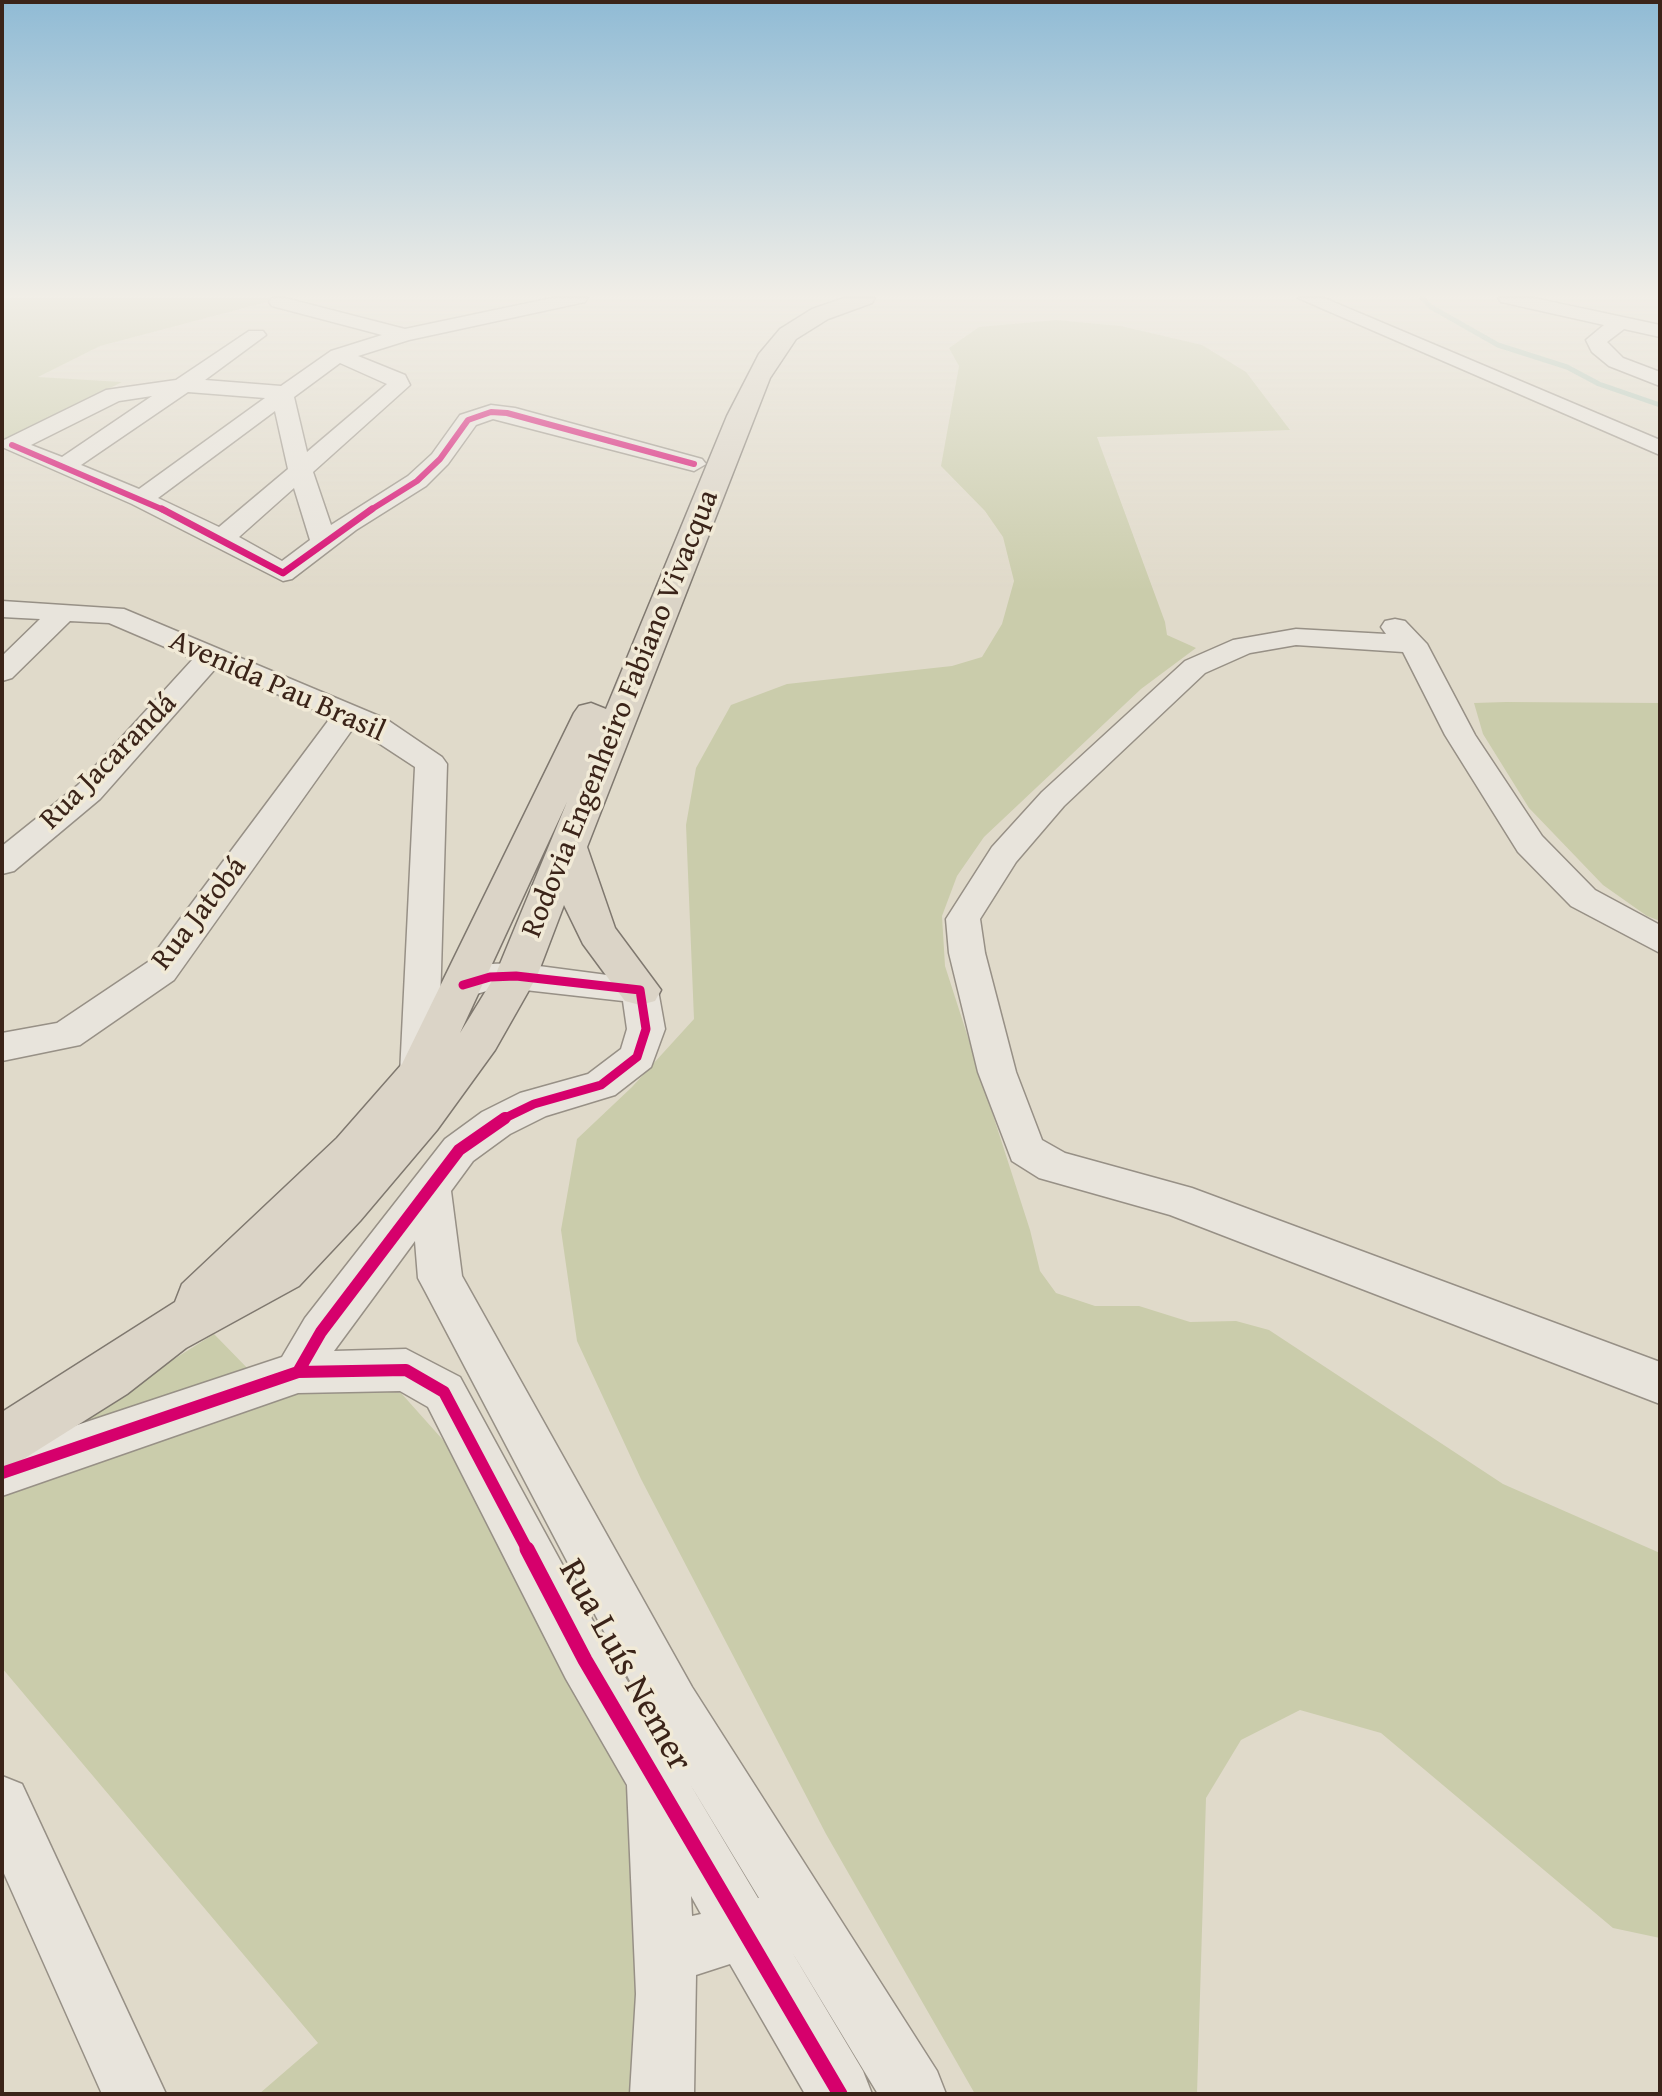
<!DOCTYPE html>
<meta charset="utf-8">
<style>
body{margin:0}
#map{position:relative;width:1662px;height:2096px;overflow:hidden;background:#e0daca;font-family:"Gentium Book Plus",serif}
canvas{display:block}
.frame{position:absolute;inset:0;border:4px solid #3b2419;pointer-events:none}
</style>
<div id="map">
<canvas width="1662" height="2096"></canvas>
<div class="frame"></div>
</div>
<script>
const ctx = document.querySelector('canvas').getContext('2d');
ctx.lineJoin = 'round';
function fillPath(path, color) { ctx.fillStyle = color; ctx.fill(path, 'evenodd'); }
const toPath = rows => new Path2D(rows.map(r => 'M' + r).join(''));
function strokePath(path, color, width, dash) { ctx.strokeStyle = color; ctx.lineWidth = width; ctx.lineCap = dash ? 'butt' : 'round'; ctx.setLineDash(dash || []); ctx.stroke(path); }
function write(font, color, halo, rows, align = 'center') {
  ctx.font = font + ' "Gentium Book Plus",serif'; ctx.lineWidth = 7; ctx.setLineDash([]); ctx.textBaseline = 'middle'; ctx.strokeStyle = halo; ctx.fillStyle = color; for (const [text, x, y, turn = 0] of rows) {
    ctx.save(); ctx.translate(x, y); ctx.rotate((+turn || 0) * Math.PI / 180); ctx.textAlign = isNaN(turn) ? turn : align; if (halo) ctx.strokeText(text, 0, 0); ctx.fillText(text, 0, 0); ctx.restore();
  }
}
const green = toPath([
 [2,298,282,298,100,346,38,377,122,382,2,442],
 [1056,320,1121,326,1202,345,1246,372,1290,430,1097,437,1165,622,1167,635,1196,648,1141,689,984,837,957,876,942,916,945,966,1030,1230,1040,1271,1056,1293,1095,1306,1139,1306,1190,1322,1236,1321,1269,1330,1503,1484,1660,1553,1660,1938,1613,1928,1381,1733,1300,1710,1241,1740,1206,1798,1197,2094,975,2094,826,1834,641,1479,577,1341,561,1230,577,1139,632,1087,694,1019,686,825,696,768,731,705,787,684,952,666,982,657,1002,624,1014,581,1003,537,985,511,941,466,959,366,949,348,979,327],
 [1506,702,1660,703,1660,921,1647,916,1603,885,1529,808,1483,734,1474,703],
 [214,1334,254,1375,401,1393,460,1459,614,1740,642,1853,645,2094,259,2094,318,2043,2,1668,2,1467]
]);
const stream = toPath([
 [1422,298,1431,307,1498,345,1567,367,1599,384,1660,405]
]);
const minor = toPath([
 [272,298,285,298,405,329,552,298,588,298,585,302,409,340,358,356,405,375,410,385,313,472,331,525,408,476,432,454,460,415,491,405,515,408,702,459,706,464,694,471,493,419,476,425,448,464,426,486,356,530,292,579,283,581,132,504,2,447,4,440,106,390,176,380,249,331,263,331,266,335,205,380,281,386,331,351,382,335,272,306,269,302,272,298],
 [340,363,387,384,307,452,294,397,340,363],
 [188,392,265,398,139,489,81,465,188,392],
 [152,396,62,457,31,445,119,401,152,396],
 [275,411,288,469,219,527,158,498,275,411],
 [294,488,310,540,282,561,239,537,294,488],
 [1298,298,1324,298,1660,440,1660,455,1298,298],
 [1498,298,1534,298,1660,325,1660,337,1624,329,1607,342,1623,358,1660,372,1660,386,1609,366,1592,352,1586,340,1604,325,1501,302,1498,298],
 [2,601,124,609,386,719,442,757,447,764,438,1074,433,1084,419,1089,405,1084,400,1074,415,767,354,727,174,980,80,1045,2,1061,2,1033,57,1023,148,962,331,717,216,668,100,799,14,871,2,874,2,846,78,785,193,659,109,623,70,621,12,678,2,681,2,656,40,619,2,617,2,601],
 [1395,619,1405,621,1427,644,1475,735,1542,836,1595,890,1660,925,1660,953,1571,906,1518,852,1445,735,1403,652,1296,645,1250,653,1205,673,1064,806,1016,862,980,919,985,953,1016,1072,1042,1140,1065,1153,1192,1188,1660,1362,1660,1404,1170,1215,1039,1178,1012,1161,978,1072,949,953,946,919,992,847,1042,792,1185,661,1233,640,1296,629,1386,634,1381,627,1385,621,1395,619],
 [516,963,653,981,658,990,665,1029,651,1067,615,1095,546,1116,510,1134,473,1161,451,1191,462,1276,692,1687,937,2071,946,2094,878,2094,792,1952,863,2071,872,2094,805,2094,730,1964,696,1975,694,2094,630,2094,636,1994,627,1785,566,1679,428,1407,400,1391,298,1393,2,1496,2,1450,282,1357,305,1318,445,1139,482,1112,520,1093,588,1074,621,1049,627,1029,623,1001,516,989,490,990,463,998,450,994,445,985,450,976,490,964,516,963],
 [415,1241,418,1278,425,1291,651,1721,604,1641,460,1377,406,1349,334,1351,415,1241],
 [690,1784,759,1898,758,1898,690,1784],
 [691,1896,701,1914,692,1916,691,1896],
 [2,1776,22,1784,166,2094,102,2094,2,1869,2,1776]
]);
const highway = toPath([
 [844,298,875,298,872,303,828,319,796,339,770,378,587,847,615,928,661,990,655,1001,640,1005,625,1001,583,944,564,905,537,976,495,1050,437,1130,360,1221,299,1286,186,1348,127,1394,22,1460,2,1468,2,1412,175,1302,182,1284,337,1138,402,1064,574,713,579,706,591,703,606,709,727,416,759,354,780,329,812,309,844,298],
 [567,802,495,976,460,1033,567,802]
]);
const cyclewayFar4 = toPath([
 [12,445,166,511],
 [369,511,417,481,440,459,468,420,491,412,507,413,694,464]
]);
const cyclewayFar3 = toPath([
 [162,509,283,573,372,509]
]);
const cyclewayFar2 = toPath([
 [463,985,490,977,516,976,640,990,646,1029,637,1057,601,1085,534,1104,501,1120]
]);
const cyclewayFar1 = toPath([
 [298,1372,321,1332,459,1150,505,1118],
 [2,1473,298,1372,406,1370,444,1392,528,1551]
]);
const cycleway = toPath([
 [527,1549,585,1660,840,2094]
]);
const streetNames = [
 ["Avenida Pau Brasil",277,687,24],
 ["Rodovia Engenheiro Fabiano Vivacqua",621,714,-68],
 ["Rua Jacarandá",109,762,-45],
 ["Rua Jatobá",200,914,-52]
];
const nearStreetnames = [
 ["Rua Luís Nemer",624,1666,61]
];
fillPath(green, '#caccab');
strokePath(stream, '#adc6b8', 5);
strokePath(minor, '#979086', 3);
strokePath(highway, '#7f786f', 3);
fillPath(minor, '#e8e4dc');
fillPath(highway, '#dbd4c7');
strokePath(cyclewayFar4, '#d6006c', 6);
strokePath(cyclewayFar3, '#d6006c', 7);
strokePath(cyclewayFar2, '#d6006c', 9);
strokePath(cyclewayFar1, '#d6006c', 12);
strokePath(cycleway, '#d6006c', 15);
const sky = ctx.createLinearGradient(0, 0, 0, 591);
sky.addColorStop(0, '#90bbd5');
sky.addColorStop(0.5, '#f1eee7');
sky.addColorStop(1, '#f1eee700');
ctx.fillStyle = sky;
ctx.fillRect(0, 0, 1662, 591);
write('30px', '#3b2419', '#f1ead7', streetNames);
write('36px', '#3b2419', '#f1ead7', nearStreetnames);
</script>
